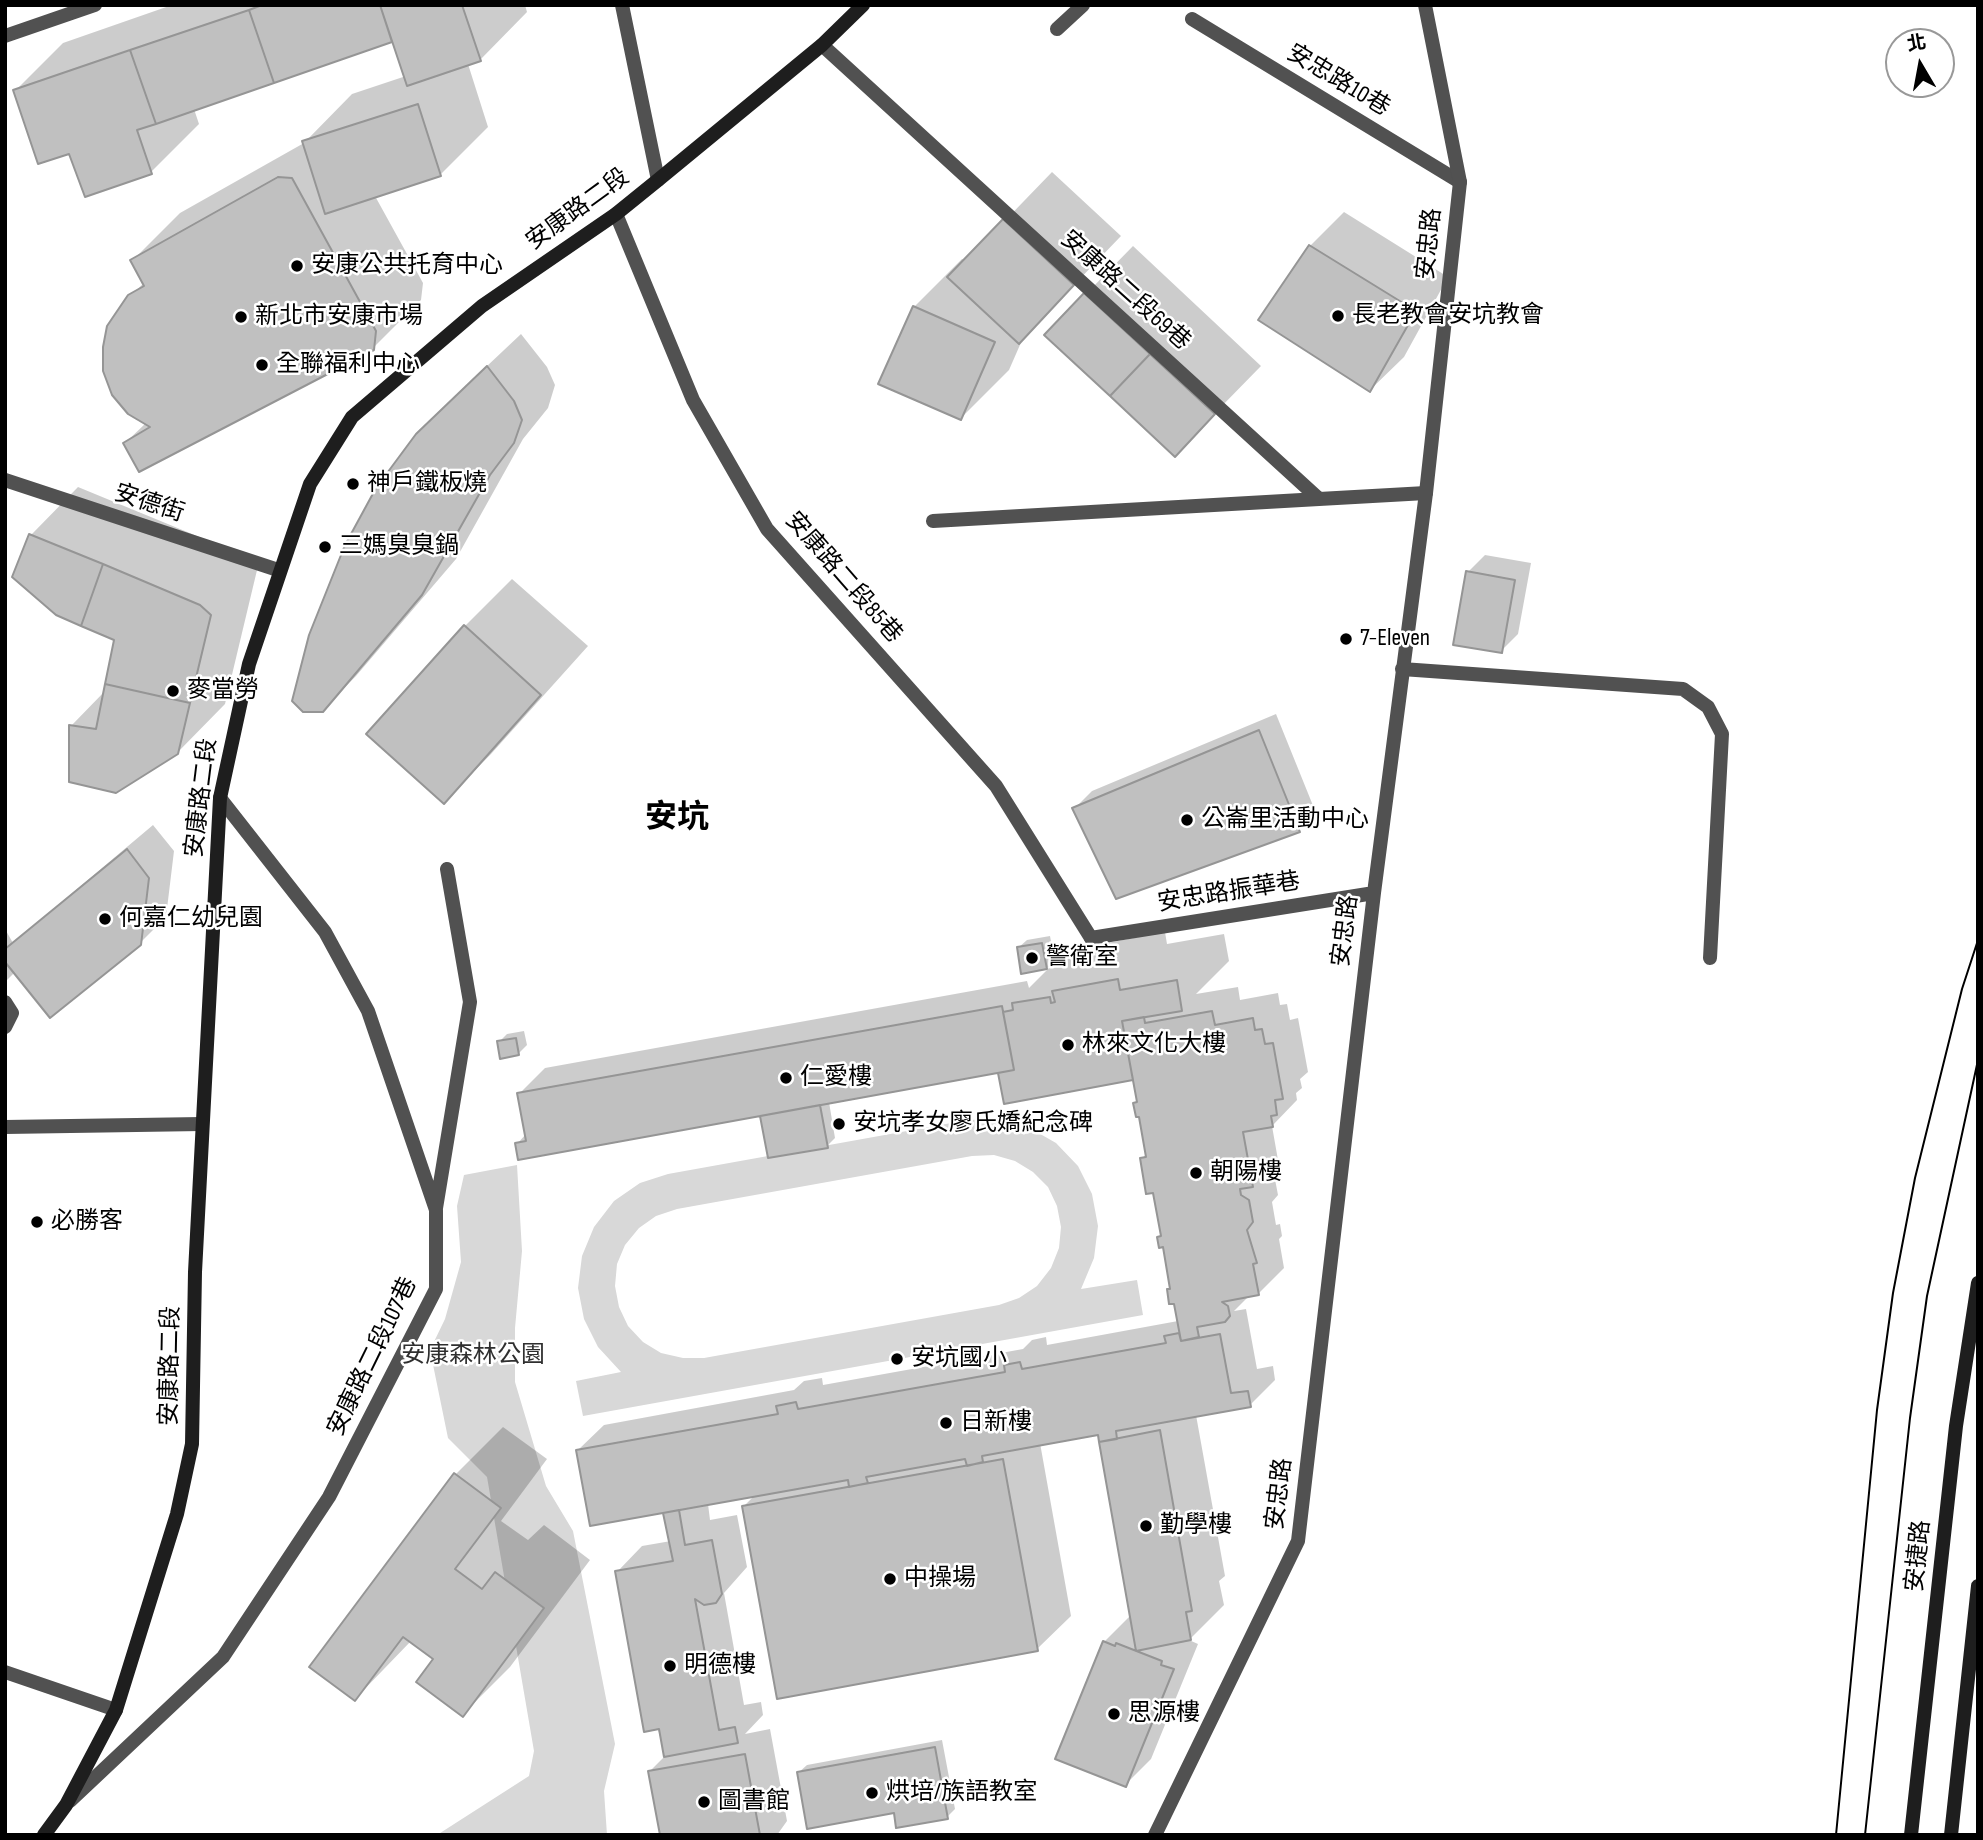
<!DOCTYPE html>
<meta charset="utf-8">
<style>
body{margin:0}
#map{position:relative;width:1983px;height:1840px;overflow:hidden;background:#fff;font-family:"Sofia Sans Condensed","Noto Sans TC",sans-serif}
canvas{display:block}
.frame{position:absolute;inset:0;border:7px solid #000;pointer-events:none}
.north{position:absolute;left:1885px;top:28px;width:70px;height:70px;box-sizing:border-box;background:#fff;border:2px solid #999;border-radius:50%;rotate:350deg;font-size:19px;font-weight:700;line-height:28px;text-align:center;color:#000}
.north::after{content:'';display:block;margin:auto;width:24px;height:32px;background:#000;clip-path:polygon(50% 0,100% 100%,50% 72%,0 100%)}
</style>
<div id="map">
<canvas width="1983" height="1840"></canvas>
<div class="frame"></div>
<div class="north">北</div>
</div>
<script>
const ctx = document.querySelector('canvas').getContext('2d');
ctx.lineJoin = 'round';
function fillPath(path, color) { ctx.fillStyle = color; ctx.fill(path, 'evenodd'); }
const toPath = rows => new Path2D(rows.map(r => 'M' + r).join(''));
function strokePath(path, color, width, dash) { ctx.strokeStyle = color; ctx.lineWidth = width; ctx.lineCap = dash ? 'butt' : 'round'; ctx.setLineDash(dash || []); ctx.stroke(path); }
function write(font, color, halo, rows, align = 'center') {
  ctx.font = font + ' "Sofia Sans Condensed","Noto Sans TC",sans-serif'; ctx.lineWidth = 5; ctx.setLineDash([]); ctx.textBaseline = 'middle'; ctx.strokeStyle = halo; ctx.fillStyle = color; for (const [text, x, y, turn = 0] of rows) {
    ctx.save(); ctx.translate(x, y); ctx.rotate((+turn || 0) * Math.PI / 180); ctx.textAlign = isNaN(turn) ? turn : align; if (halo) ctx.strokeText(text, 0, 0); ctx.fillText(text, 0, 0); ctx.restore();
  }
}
const green = toPath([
 [997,1119,1028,1127,1056,1143,1078,1166,1092,1194,1098,1226,1094,1258,1081,1289,1137,1280,1143,1315,583,1416,576,1381,621,1372,598,1347,584,1319,578,1288,582,1256,594,1227,614,1201,640,1183,668,1174,968,1120],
 [994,1155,1015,1161,1033,1172,1048,1187,1057,1206,1061,1227,1059,1248,1051,1268,1037,1286,1019,1298,999,1305,704,1358,683,1358,661,1353,643,1342,628,1326,619,1307,615,1286,617,1264,625,1245,639,1228,656,1216,677,1209,972,1156],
 [517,1165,522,1251,515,1328,515,1382,546,1486,573,1531,615,1744,604,1791,607,1835,437,1835,529,1776,534,1751,487,1477,448,1438,430,1350,445,1319,461,1262,457,1206,464,1175]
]);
const shadow = toPath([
 [172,5,525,5,527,12,480,60,468,64,488,127,440,175,375,196,423,283,421,300,372,349,125,443,146,423,130,296,144,283,132,261,180,213,304,143,352,94,406,76,393,40,194,109,199,124,151,172,70,151,15,91,63,43],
 [1052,172,1121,236,1023,338,1009,370,961,418,914,307,962,259,966,261],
 [1344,212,1448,277,1404,357,1370,390,1310,246],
 [1133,246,1261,366,1175,454,1086,294],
 [521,334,547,367,555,385,548,408,523,439,456,559,356,676,322,710,451,400],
 [78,487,248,557,258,566,225,704,177,753,71,726,105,691,116,639,14,576,31,535],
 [1485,555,1531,563,1518,634,1501,651,1468,572],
 [512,579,588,646,491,754,444,801,465,626],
 [1276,714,1316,813,1299,830,1075,808,1092,791],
 [153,825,174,851,166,917,140,943,15,972,5,982,5,929,13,943],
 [1165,932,1167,944,1224,934,1229,961,1196,994,1238,987,1240,1000,1278,993,1280,1005,1287,1004,1290,1020,1298,1018,1308,1072,1300,1079,1302,1088,1296,1093,1297,1100,1272,1126,1278,1160,1268,1170,1274,1174,1278,1195,1272,1202,1276,1225,1280,1224,1282,1236,1279,1239,1284,1268,1258,1294,1250,1295,1234,1311,1246,1309,1257,1369,1273,1366,1275,1380,1250,1405,1196,1415,1225,1576,1219,1581,1224,1605,1189,1640,1198,1644,1151,1759,1125,1785,1104,1642,1130,1616,1099,1433,1040,1443,1071,1616,1037,1649,743,1507,755,1495,708,1504,710,1520,737,1515,747,1567,724,1593,744,1705,761,1702,763,1715,745,1734,770,1729,787,1821,777,1835,662,1835,650,1771,665,1756,617,1572,642,1546,671,1541,665,1511,578,1450,604,1425,794,1390,804,1381,822,1378,823,1385,1023,1349,1032,1340,1046,1337,1047,1345,1178,1321,1175,1302,1169,1290,1172,1287,1164,1245,1159,1237,1162,1234,1155,1191,1142,1159,1147,1153,1141,1115,1135,1103,1138,1100,1134,1078,1005,1102,1000,1071,829,1102,835,1138,827,1146,766,1113,517,1144,526,1134,519,1094,545,1068,1027,981,1029,988,1050,967,1023,972,1018,948,1027,940,1050,936,1055,963,1061,956,1095,950,1102,944],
 [524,1031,527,1045,519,1053,499,1042,507,1034],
 [503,1427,547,1459,501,1521,528,1540,544,1525,590,1560,510,1667,463,1714,435,1659,411,1641,355,1699,455,1475],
 [942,1740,955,1809,947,1817,895,1811,798,1773,807,1765]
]);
const building = toPath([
 [262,5,380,5,392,42,274,83,249,10,262,5],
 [380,5,462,5,481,61,407,86,380,5],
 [249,10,274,83,156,124,130,50,249,10],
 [130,50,156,124,137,130,152,174,85,197,69,154,38,164,13,90,130,50],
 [418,104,441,176,325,214,302,141,418,104],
 [278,177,292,178,376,331,374,350,139,472,123,443,150,427,128,414,112,395,103,371,103,347,107,326,128,295,144,286,130,260,278,177],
 [1003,219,1074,285,1019,344,947,277,1003,219],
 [1309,245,1416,311,1370,392,1258,320,1309,245],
 [1084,293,1150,354,1110,396,1044,335,1084,293],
 [913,306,995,342,961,420,878,384,913,306],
 [1150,354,1215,414,1175,457,1110,396,1150,354],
 [487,366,514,401,522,420,514,443,490,475,422,595,323,712,303,712,292,701,309,635,345,545,376,488,416,434,487,366],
 [29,534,103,564,81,626,56,615,12,577,29,534],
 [103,564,200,605,211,615,190,703,105,684,114,640,81,626,103,564],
 [1466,571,1515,580,1502,653,1453,645,1466,571],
 [464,625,541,695,444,804,366,734,464,625],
 [105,684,190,703,178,754,116,793,69,782,69,725,96,729,105,684],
 [1259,730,1300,832,1116,899,1072,808,1259,730],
 [127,849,149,878,141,945,50,1018,5,962,5,949,127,849],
 [1042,943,1047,969,1021,974,1017,947,1042,943],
 [1118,979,1120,990,1177,980,1182,1011,1122,1021,1133,1080,1004,1104,998,1073,1014,1070,1003,1012,1013,1010,1012,1003,1050,997,1051,1003,1055,1002,1052,991,1118,979],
 [1002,1006,1014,1070,518,1160,515,1143,526,1141,517,1093,1002,1006],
 [1212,1011,1215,1025,1253,1018,1255,1030,1262,1029,1265,1044,1273,1043,1283,1099,1275,1100,1277,1115,1271,1116,1273,1127,1243,1132,1253,1187,1240,1189,1241,1195,1249,1200,1253,1222,1247,1230,1257,1263,1253,1264,1259,1295,1222,1302,1228,1306,1230,1316,1225,1322,1197,1327,1199,1337,1181,1341,1174,1304,1169,1304,1167,1289,1170,1289,1163,1247,1159,1248,1157,1237,1161,1236,1153,1193,1146,1194,1140,1158,1146,1157,1139,1117,1136,1117,1133,1103,1137,1102,1122,1021,1144,1017,1145,1023,1212,1011],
 [516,1038,519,1055,500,1059,497,1041,516,1038],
 [820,1105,828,1148,768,1158,760,1116,820,1105],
 [1179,1333,1181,1341,1220,1334,1231,1393,1248,1391,1251,1407,1116,1431,1117,1439,1099,1442,1098,1435,982,1456,983,1462,967,1466,965,1459,866,1477,868,1483,849,1487,848,1480,590,1526,576,1450,778,1414,776,1406,796,1402,798,1409,1005,1372,1004,1365,1020,1362,1022,1369,1166,1343,1164,1336,1179,1333],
 [1160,1430,1192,1611,1186,1612,1191,1640,1136,1651,1099,1442,1160,1430],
 [1003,1459,1038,1651,777,1699,742,1506,1003,1459],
 [454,1473,501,1508,455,1569,482,1589,495,1572,544,1608,463,1717,416,1682,433,1659,403,1637,355,1701,309,1667,454,1473],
 [679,1510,685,1545,712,1540,722,1594,716,1603,704,1605,695,1599,719,1730,735,1727,738,1743,664,1757,659,1729,644,1732,615,1571,673,1561,663,1513,679,1510],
 [1103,1641,1115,1646,1116,1643,1162,1661,1161,1665,1174,1669,1126,1787,1055,1759,1103,1641],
 [935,1747,948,1819,896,1828,894,1813,807,1829,797,1772,935,1747],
 [745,1754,760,1835,660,1835,648,1771,745,1754]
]);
const lane = toPath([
 [622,5,658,180],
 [1192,19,1460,182],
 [1057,29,1083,5],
 [5,36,95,5],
 [822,45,1319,499,1426,493],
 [616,214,693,400,767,529,996,786,1091,938],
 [933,521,1319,499],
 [1402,669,1683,689,1708,707,1722,734,1710,958],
 [5,1002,12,1013,5,1027],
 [5,1127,202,1124],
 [436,1208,470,1002,447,869],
 [5,1672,116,1710],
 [70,1801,223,1657,329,1497,436,1289,436,1210,368,1011,325,932,220,798]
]);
const street = toPath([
 [5,480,278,570],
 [1091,938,1374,893],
 [1155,1835,1298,1541,1374,893,1426,493,1460,182,1425,5]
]);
const secondary = toPath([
 [44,1835,66,1805,116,1710,177,1514,192,1444,195,1272,220,798,249,664,310,484,352,417,482,306,616,214,658,180,822,45,863,5],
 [1911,1835,1956,1426,1978,1283],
 [1951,1835,1978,1586]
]);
const tram = toPath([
 [1836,1835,1877,1410,1893,1293,1915,1178,1962,989,1978,940],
 [1865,1835,1910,1418,1927,1296,1978,1060]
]);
const markers = [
 [297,266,7,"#000"],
 [1338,316,7,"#000"],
 [241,317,7,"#000"],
 [262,365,7,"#000"],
 [353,484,7,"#000"],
 [325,547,7,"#000"],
 [1346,639,7,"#000"],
 [173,691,7,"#000"],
 [1187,820,7,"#000"],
 [105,919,7,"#000"],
 [1032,958,7,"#000"],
 [1068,1045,7,"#000"],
 [786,1078,7,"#000"],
 [839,1124,7,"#000"],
 [1196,1173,7,"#000"],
 [37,1222,7,"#000"],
 [897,1359,7,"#000"],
 [946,1423,7,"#000"],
 [1146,1526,7,"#000"],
 [890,1579,7,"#000"],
 [670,1666,7,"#000"],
 [1114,1714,7,"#000"],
 [872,1793,7,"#000"],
 [704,1802,7,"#000"]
];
const streetNames = [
 ["安忠路10巷",1338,81,31],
 ["安康路二段",578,210,-36],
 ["安忠路",1430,244,-84],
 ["安康路二段69巷",1125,291,42],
 ["安德街",149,504,18],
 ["安康路二段85巷",843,578,49],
 ["安康路二段",202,798,-83],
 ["安忠路振華巷",1229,893,-9],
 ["安忠路",1346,931,-83],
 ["安康路二段107巷",373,1357,-64],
 ["安康路二段",171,1366,-89],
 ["安忠路",1280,1494,-83],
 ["安捷路",1919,1556,-84]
];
const poiNames = [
 ["安康公共托育中心",311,266],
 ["長老教會安坑教會",1352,316],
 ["新北市安康市場",255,317],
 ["全聯福利中心",276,365],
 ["神戶鐵板燒",367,484],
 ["三媽臭臭鍋",339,547],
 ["7-Eleven",1360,639],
 ["麥當勞",187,691],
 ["公崙里活動中心",1201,820],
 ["何嘉仁幼兒園",119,919],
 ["警衛室",1046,958],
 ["林來文化大樓",1082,1045],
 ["仁愛樓",800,1078],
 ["安坑孝女廖氏嬌紀念碑",853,1124],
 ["朝陽樓",1210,1173],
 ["必勝客",51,1222],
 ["安坑國小",911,1359],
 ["日新樓",960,1423],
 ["勤學樓",1160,1526],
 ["中操場",904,1579],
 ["明德樓",684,1666],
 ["思源樓",1128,1714],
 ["烘培/族語教室",886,1793],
 ["圖書館",718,1802]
];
const parkNames = [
 ["安康森林公園",473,1356]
];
const districtNames = [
 ["安坑",677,819]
];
fillPath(green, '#d8d8d8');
fillPath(shadow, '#0003');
fillPath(building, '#c0c0c0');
strokePath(building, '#959595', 2);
strokePath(lane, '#515151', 14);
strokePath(street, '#515151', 14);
strokePath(secondary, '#1e1e1e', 14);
strokePath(tram, '#000', 2);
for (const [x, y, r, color] of markers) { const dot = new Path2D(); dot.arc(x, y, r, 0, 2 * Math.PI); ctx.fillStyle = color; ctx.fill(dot); strokePath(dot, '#fff', 2.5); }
write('24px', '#000', '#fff', streetNames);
write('24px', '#000', '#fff', poiNames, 'left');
write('24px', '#2f2f2f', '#fff', parkNames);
write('bold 32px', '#000', '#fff', districtNames);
</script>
